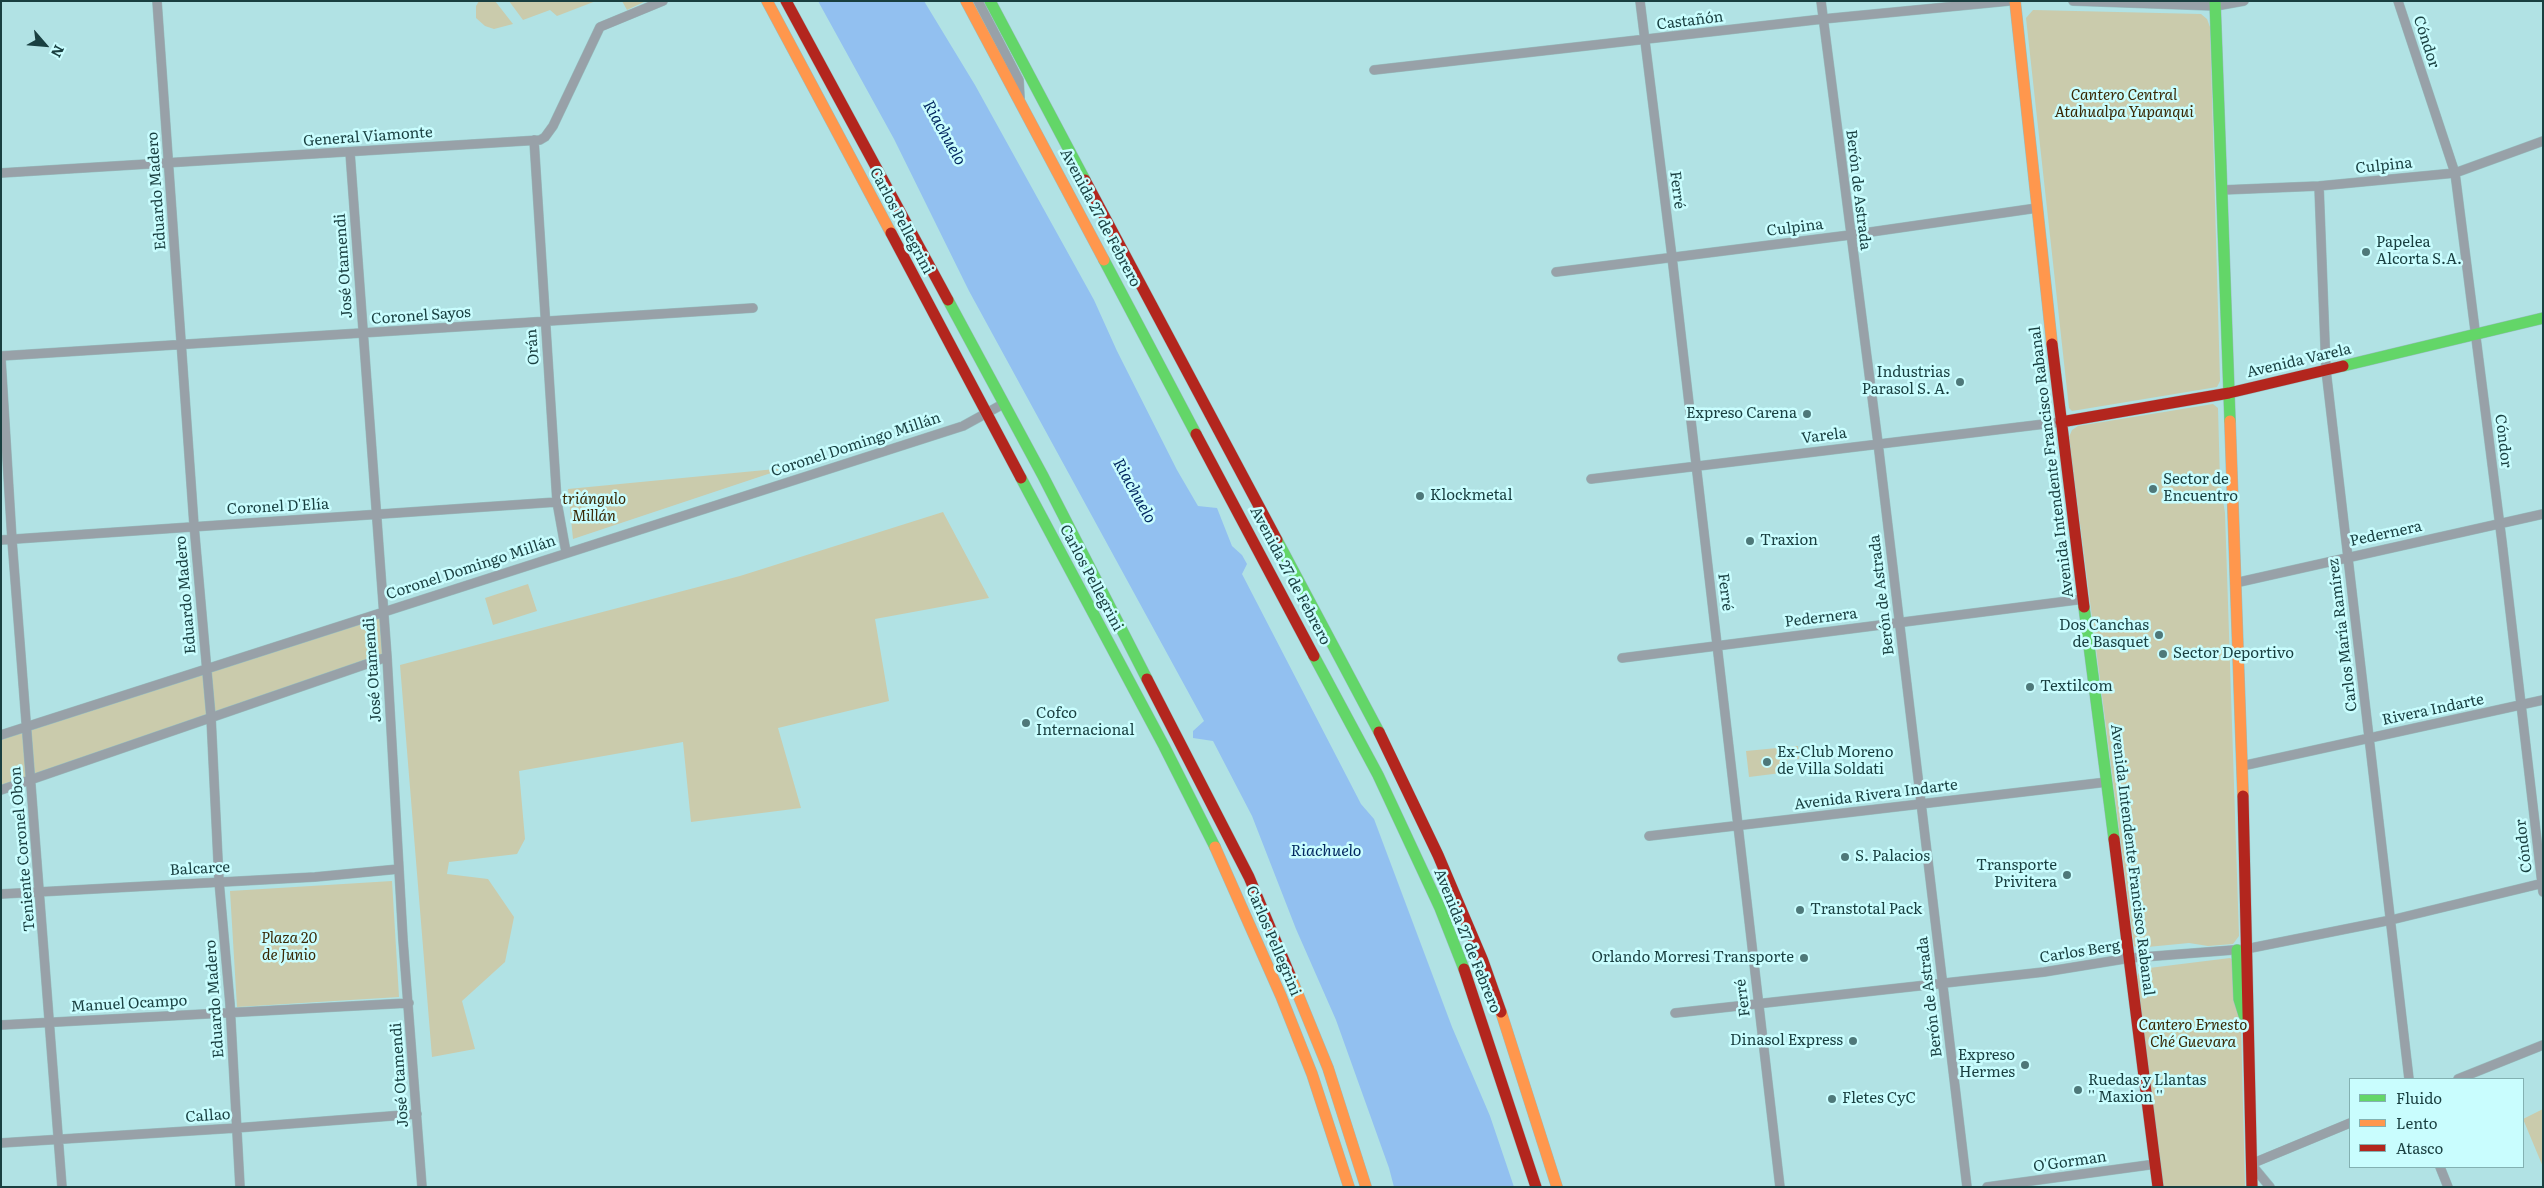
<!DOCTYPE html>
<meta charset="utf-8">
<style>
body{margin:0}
#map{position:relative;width:2544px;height:1188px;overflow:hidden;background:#b1e2e4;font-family:Literata,serif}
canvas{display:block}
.frame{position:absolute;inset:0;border:2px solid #193f40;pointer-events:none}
.legend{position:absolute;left:2349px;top:1078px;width:175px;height:90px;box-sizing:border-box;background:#c9fdfe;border:1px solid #83b1b2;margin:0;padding:6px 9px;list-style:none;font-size:15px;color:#193f40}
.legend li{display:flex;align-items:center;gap:10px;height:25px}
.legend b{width:25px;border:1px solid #83b1b2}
.north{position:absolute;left:20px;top:20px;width:50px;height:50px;-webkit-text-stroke:4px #c9fdfe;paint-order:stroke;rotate:117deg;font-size:14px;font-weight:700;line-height:20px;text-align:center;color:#193f40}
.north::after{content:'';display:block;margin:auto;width:18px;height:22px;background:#193f40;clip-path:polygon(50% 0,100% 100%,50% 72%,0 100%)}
</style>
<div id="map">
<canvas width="2544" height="1188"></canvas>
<div class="frame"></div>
<ul class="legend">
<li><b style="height:6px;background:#63d668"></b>Fluido</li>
<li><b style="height:6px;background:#ff974d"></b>Lento</li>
<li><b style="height:6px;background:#b3261e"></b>Atasco</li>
</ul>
<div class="north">N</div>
</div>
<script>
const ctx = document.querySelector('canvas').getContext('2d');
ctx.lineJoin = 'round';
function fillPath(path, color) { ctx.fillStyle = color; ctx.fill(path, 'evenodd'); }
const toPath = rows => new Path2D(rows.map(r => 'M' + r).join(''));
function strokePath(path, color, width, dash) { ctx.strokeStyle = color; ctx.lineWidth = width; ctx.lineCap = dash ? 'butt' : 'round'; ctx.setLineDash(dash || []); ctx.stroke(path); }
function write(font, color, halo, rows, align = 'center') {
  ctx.font = font + ' Literata,serif'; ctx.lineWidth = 5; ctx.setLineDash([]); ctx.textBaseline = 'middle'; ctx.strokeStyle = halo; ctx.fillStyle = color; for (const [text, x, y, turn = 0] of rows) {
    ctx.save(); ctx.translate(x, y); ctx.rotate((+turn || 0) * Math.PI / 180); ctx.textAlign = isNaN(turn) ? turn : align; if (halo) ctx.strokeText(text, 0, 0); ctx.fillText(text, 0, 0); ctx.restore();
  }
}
const green = toPath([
 [479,1,495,1,513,24,494,29,485,26,476,18,476,6],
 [509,1,596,1,557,16,550,10,523,20],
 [622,1,646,1,627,10],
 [2033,10,2201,14,2207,19,2210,27,2220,381,2217,387,2072,411,2069,408,2026,18],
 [2213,404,2218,408,2220,482,2225,513,2239,936,2233,944,2208,946,2189,943,2137,948,2134,946,2069,437,2072,430,2078,426],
 [786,468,573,539,568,489],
 [943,512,989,598,875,619,889,701,778,728,801,808,691,822,683,742,519,771,525,839,517,854,449,862,447,874,488,879,514,917,505,962,462,1001,475,1049,432,1057,400,665,740,576],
 [528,584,537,611,493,625,485,598],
 [383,611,387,657,1,790,1,735],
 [1798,746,1799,759,1787,760,1789,772,1749,777,1746,751],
 [392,881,399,997,237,1007,230,891],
 [2230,958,2235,961,2235,1004,2241,1024,2245,1187,2163,1187,2137,977,2141,969],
 [2543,1109,2543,1167,2523,1119]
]);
const water = toPath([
 [818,1,924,1,975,85,1094,300,1117,351,1177,470,1198,506,1217,508,1232,546,1242,555,1247,564,1242,574,1361,804,1374,819,1452,1027,1490,1116,1514,1187,1394,1187,1389,1168,1336,1020,1296,929,1252,816,1213,741,1193,738,1193,731,1204,721,969,291,894,139]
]);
const street = toPath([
 [157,1,194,525,211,717,219,881,230,1004,240,1187],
 [978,1,1019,80,1020,98],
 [1640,1,1672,257,1780,1187],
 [1821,1,1878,443,1967,1187],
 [2073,1,2216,6,2244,1],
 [2398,1,2455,173,2502,542,2543,892],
 [1374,70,1823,19,2009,1],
 [534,140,557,502,566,552],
 [350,152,387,657,403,940,422,1187],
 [1,173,540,140,545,137,553,126,600,27,663,1],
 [2319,186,2326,370,2409,1079],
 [2222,190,2319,186,2455,173,2543,141],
 [1556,272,1850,235,2037,208],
 [1,356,753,308],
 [1,359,12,540,62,1187],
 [1591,479,2061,422],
 [1,540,557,502],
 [2235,583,2543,514],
 [1622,658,2084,599],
 [1,735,963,426,1003,404],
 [2242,766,2543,700],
 [1,790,387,657],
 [1649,836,2107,782],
 [1,894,315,877,399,869],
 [1675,1013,2044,972,2130,958,2246,949,2391,920,2543,883],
 [1,1025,409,1003],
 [2458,1079,2543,1045],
 [1,1143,236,1128,417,1114],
 [2440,1167,2448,1187],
 [1987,1187,2156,1164],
 [2270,1187,2251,1164,2350,1123]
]);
const fast = toPath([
 [990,1,1085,180],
 [2215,1,2230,421],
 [1104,260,1196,434],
 [948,300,1043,476,1147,679],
 [2343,366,2543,318],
 [1021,478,1164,746,1215,847],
 [1277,540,1379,732],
 [2084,607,2114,839],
 [1314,656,1378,775,1440,908,1464,969],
 [2237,950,2239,999,2244,1015]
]);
const slow = toPath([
 [767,1,891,233],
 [966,1,1104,260],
 [2015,1,2052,344],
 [2230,421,2243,796],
 [1215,847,1281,996,1312,1074,1349,1187],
 [1290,975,1328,1068,1366,1187],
 [1501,1012,1557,1187]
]);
const jam = toPath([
 [786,1,948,300],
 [1085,180,1277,540],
 [891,233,1021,478],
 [2052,344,2084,607],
 [2061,422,2229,393,2343,366],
 [1196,434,1314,656],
 [1147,679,1249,877,1290,975],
 [1379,732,1438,855,1483,961,1501,1012],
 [2243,796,2252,1187],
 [2114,839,2158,1187],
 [1464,969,1536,1187]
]);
const markers = [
 [2366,252,5,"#4e7879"],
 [1960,382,5,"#4e7879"],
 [1807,414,5,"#4e7879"],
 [2153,489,5,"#4e7879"],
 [1420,496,5,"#4e7879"],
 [1750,541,5,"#4e7879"],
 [2159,635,5,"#4e7879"],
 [2163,654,5,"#4e7879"],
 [2030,687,5,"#4e7879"],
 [1026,723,5,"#4e7879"],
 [1767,762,5,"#4e7879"],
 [1845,857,5,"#4e7879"],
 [2067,875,5,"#4e7879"],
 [1800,910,5,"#4e7879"],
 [1804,958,5,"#4e7879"],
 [1853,1041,5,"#4e7879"],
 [2025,1065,5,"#4e7879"],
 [2078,1090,5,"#4e7879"],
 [1832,1099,5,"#4e7879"]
];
const streetNames = [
 ["Castañón",1690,21,-7],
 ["Cóndor",2426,42,72],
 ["General Viamonte",368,137,-4],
 ["Culpina",2384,166,-6],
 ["Ferré",1677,190,83],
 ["Berón de Astrada",1858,190,83],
 ["Eduardo Madero",157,191,-94],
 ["Avenida 27 de Febrero",1100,218,62],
 ["Carlos Pellegrini",901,221,62],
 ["Culpina",1795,228,-7],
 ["José Otamendi",344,266,-94],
 ["Coronel Sayos",421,316,-4],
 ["Orán",533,347,-94],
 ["Avenida Varela",2299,361,-13],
 ["Varela",1824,436,-7],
 ["Cóndor",2503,441,83],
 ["Coronel Domingo Millán",856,445,-18],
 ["Avenida Intendente Francisco Rabanal",2052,462,-97],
 ["Coronel D'Elía",278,507,-3],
 ["Pedernera",2386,534,-12],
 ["Coronel Domingo Millán",471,568,-18],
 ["Avenida 27 de Febrero",1290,576,62],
 ["Carlos Pellegrini",1091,578,62],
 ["Ferré",1725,592,83],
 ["Eduardo Madero",186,595,-95],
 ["Berón de Astrada",1882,595,-97],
 ["Pedernera",1821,618,-7],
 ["Carlos María Ramírez",2343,635,-97],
 ["José Otamendi",373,670,-94],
 ["Rivera Indarte",2433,710,-12],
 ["Avenida Rivera Indarte",1876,795,-7],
 ["Cóndor",2524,846,-97],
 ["Teniente Coronel Obon",23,849,-95],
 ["Avenida Intendente Francisco Rabanal",2132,860,83],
 ["Balcarce",200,869,-3],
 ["Carlos Pellegrini",1273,941,67],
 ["Avenida 27 de Febrero",1467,941,68],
 ["Carlos Berg",2080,952,-9],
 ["Berón de Astrada",1930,997,-97],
 ["Ferré",1743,998,-97],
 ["Eduardo Madero",215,999,-94],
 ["Manuel Ocampo",129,1004,-3],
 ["José Otamendi",400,1075,-94],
 ["Callao",208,1116,-4],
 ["O'Gorman",2070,1162,-8]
];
const parkNames = [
 ["Cantero Central",2124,96],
 ["Atahualpa Yupanqui",2124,113],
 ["triángulo",594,500],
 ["Millán",594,517],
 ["Plaza 20",289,939],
 ["de Junio",289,956],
 ["Cantero Ernesto",2193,1026],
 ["Ché Guevara",2193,1043]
];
const poiNames = [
 ["Papelea",2376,243],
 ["Alcorta S.A.",2376,260],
 ["Industrias",1950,373,"right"],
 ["Parasol S. A.",1950,390,"right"],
 ["Expreso Carena",1797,414,"right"],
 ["Sector de",2163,480],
 ["Encuentro",2163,497],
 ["Klockmetal",1430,496],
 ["Traxion",1760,541],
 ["Dos Canchas",2149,626,"right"],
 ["de Basquet",2149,643,"right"],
 ["Sector Deportivo",2173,654],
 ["Textilcom",2040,687],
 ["Cofco",1036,714],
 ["Internacional",1036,731],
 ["Ex-Club Moreno",1777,753],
 ["de Villa Soldati",1777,770],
 ["S. Palacios",1855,857],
 ["Transporte",2057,866,"right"],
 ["Privitera",2057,883,"right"],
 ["Transtotal Pack",1810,910],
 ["Orlando Morresi Transporte",1794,958,"right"],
 ["Dinasol Express",1843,1041,"right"],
 ["Expreso",2015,1056,"right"],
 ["Hermes",2015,1073,"right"],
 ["Ruedas y Llantas",2088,1081],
 ["'' Maxion ''",2088,1098],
 ["Fletes CyC",1842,1099]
];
const waterNames = [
 ["Riachuelo",944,133,61],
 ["Riachuelo",1134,491,61],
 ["Riachuelo",1326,851]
];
fillPath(green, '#cacbac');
fillPath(water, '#92c0f0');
strokePath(street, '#97bebf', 10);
strokePath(fast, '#97bebf', 12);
strokePath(slow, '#97bebf', 12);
strokePath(jam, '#97bebf', 12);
strokePath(street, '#98a1a8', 9);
strokePath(fast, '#63d668', 11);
strokePath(slow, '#ff974d', 11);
strokePath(jam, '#b3261e', 11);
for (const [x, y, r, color] of markers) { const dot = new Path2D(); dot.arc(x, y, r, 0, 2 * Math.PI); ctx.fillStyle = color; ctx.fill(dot); strokePath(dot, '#c9fdfe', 2); }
write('15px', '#193f40', '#c9fdfe', streetNames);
write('italic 15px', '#3a2805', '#c9fdfe', parkNames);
write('15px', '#193f40', '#c9fdfe', poiNames, 'left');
write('italic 16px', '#00265f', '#c9fdfe', waterNames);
</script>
